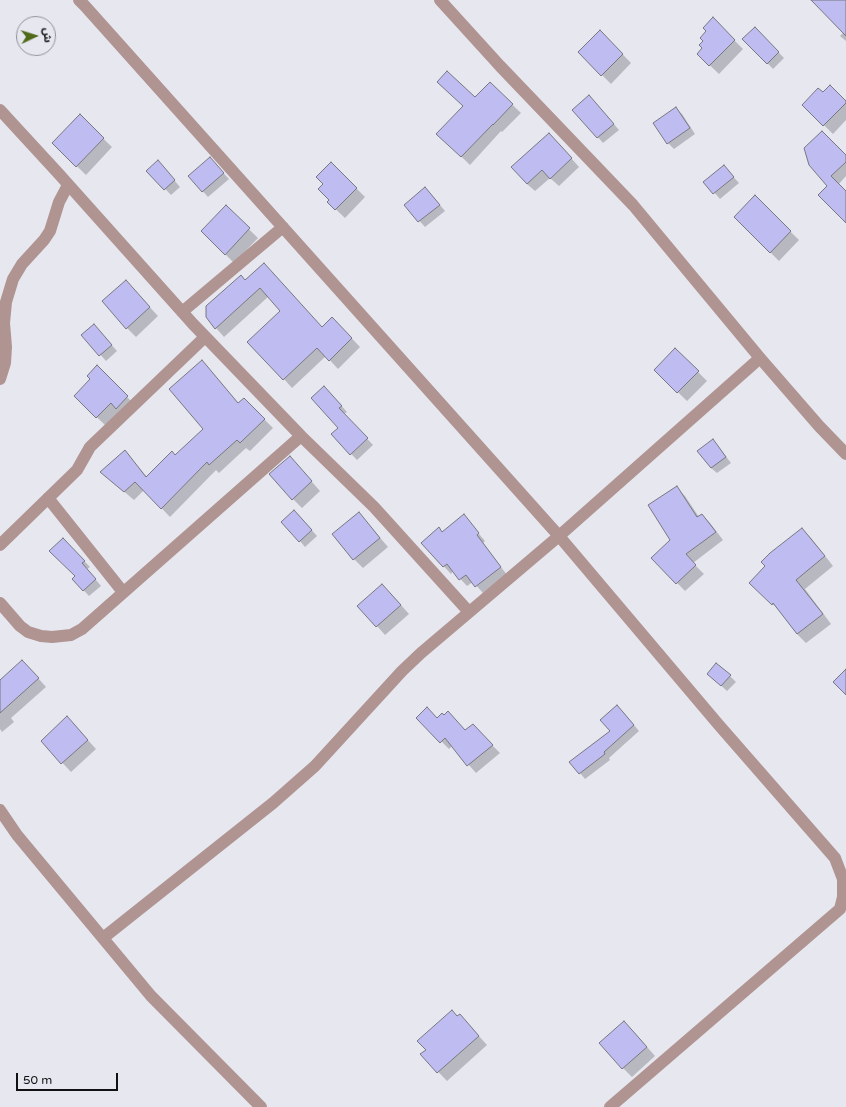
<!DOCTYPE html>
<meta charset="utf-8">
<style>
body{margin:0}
#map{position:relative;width:846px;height:1107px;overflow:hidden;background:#e7e7f0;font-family:"Varela Round","Noto Sans Arabic",sans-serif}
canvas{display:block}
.north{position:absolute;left:16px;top:16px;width:40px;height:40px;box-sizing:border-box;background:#e7e7f0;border:1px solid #919198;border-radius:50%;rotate:86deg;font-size:11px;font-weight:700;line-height:16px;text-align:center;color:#111114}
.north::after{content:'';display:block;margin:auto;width:14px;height:18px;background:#516a1a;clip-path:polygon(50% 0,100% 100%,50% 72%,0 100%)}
.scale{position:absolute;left:16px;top:1073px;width:102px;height:18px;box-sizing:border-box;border:2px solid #111114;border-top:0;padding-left:5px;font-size:12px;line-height:14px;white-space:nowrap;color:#111114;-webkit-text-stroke:3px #e7e7f0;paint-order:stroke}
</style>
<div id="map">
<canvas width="846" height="1107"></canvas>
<div class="north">ش</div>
<div class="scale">50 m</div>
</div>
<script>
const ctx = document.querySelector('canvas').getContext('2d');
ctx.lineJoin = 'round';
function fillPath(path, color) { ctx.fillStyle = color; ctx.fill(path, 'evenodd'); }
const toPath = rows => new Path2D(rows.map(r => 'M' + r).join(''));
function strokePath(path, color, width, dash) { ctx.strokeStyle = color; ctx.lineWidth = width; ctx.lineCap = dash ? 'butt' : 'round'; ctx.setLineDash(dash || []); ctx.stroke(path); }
const shadow = toPath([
 [812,0,846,0,846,41,840,36,844,32],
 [713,19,743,49,719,74,698,54,704,49,708,31],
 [755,28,784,58,773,69,744,39],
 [600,31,631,63,611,84,579,52],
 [490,83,521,113,502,132,501,131,470,165,438,134],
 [595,102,619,130,603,143,574,110],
 [846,102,846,120,833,134,803,105],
 [676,109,682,114,695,134,674,149,668,143,655,124],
 [80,116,112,147,86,175,53,143],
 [557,142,579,167,559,186,550,178,535,191,527,184],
 [846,157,846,176,838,185,846,193,846,221,828,186,810,165],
 [331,163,365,197,345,218,328,202,330,200,325,184],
 [215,164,229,179,208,197,189,176],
 [163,167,180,187,171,195,148,171],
 [729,172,739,183,720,199,705,182],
 [431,194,445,211,425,227,405,205],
 [755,197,799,240,779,261,735,217],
 [226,207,258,238,234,263,202,231],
 [264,264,322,328,341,327,360,347,338,369,326,356,292,388,284,379,249,342,282,311,269,296,224,337,216,328,246,281],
 [134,290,158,316,136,337,127,328],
 [94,325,117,351,106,361,83,335],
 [675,349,707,381,687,401,655,370],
 [97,367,136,406,106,426,75,396,92,379],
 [210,371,239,404,244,399,273,428,250,451,246,448,219,473,216,470,170,517,144,490,134,500,101,472,125,451,147,477,175,456,205,429],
 [330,393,347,412,344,414,373,445,357,460,332,434,339,428],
 [718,446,731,463,717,473,711,468],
 [298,466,320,491,302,508,293,499],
 [677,488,685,496,699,517,702,515,710,523,723,540,693,563,704,574,685,591,653,558,672,540],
 [359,513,388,547,363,568,354,559],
 [464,516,485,541,483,543,507,575,483,593,473,582,467,586,453,571,451,574,422,543,443,533],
 [300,517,317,536,305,547,300,541],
 [802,529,811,538,833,566,805,589,831,624,806,643,797,634,781,612,759,591],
 [63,539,90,567,87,569,101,586,89,596,73,579,76,576],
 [391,594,409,614,385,635,377,626],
 [30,669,46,687,11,718,14,722,2,732,0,729,0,681],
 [730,676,736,682,727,691,714,679],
 [623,712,639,731,609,758,610,760,585,779,571,762,611,731],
 [418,718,437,719,465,731,473,726,500,753,476,773,452,746,449,749],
 [76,727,96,749,71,772,42,741],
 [458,1017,468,1024,487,1045,447,1081,422,1055],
 [633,1031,655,1056,632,1077,623,1068]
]);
const building = toPath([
 [811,0,846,0,846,36,811,0],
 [713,17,735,40,709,66,697,54,702,48,699,45,703,41,700,38,706,31,703,28,713,17],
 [755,27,779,52,767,64,742,39,755,27],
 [600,30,623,54,601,76,578,52,600,30],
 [447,71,475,97,490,82,513,104,493,125,493,124,461,157,436,134,463,106,437,82,447,71],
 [830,85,846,101,846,103,823,126,802,105,818,88,823,92,830,85],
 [589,95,614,124,597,138,572,110,589,95],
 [676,107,690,128,667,144,653,123,676,107],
 [80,114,104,138,76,167,52,143,80,114],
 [822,131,846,155,846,162,831,176,846,191,846,223,818,195,827,186,809,165,804,148,822,131],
 [549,133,572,158,550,179,542,170,527,184,511,167,549,133],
 [210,157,224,173,202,192,188,176,210,157],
 [158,160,175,180,164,190,146,171,158,160],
 [331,162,357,188,335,210,327,202,329,200,318,189,323,184,316,177,331,162],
 [724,165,734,177,713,194,703,182,724,165],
 [425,187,440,205,418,222,404,205,425,187],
 [755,195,791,231,770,253,734,217,755,195],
 [226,205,250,228,225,255,201,231,226,205],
 [264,263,322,327,332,317,352,338,329,361,317,348,283,380,247,342,280,311,260,288,215,329,206,317,206,306,241,275,245,280,264,263],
 [126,280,150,307,126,329,102,301,126,280],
 [94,324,112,345,99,356,81,335,94,324],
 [675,348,699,371,677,393,654,370,675,348],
 [202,360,238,403,244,398,265,419,240,443,237,440,209,465,207,462,161,509,135,482,124,492,100,472,125,450,146,477,172,451,175,455,203,429,169,389,202,360],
 [97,365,128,396,116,409,111,403,96,418,74,396,90,379,87,376,97,365],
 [324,386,342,406,339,408,368,438,350,455,331,434,338,428,311,398,324,386],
 [713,439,726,457,711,468,697,451,713,439],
 [290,456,312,481,292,500,269,474,290,456],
 [677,486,697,517,702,514,716,532,686,554,696,565,676,584,651,558,670,540,648,505,677,486],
 [294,510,312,530,299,542,281,522,294,510],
 [359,512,380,538,353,560,332,534,359,512],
 [464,514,479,533,477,535,501,567,475,587,466,575,459,580,447,564,443,567,421,543,439,527,442,532,464,514],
 [802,528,825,556,796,580,823,614,797,634,773,603,772,605,749,583,765,566,761,562,770,553,802,528],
 [63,538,85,561,82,563,96,579,83,591,72,579,75,576,49,551,63,538],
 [382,584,401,605,376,627,357,606,382,584],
 [22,660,39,678,0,713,0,680,22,660],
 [716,663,731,675,721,686,707,674,716,663],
 [846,669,846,695,833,682,846,669],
 [617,705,634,725,604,752,605,754,579,774,569,762,610,731,600,720,617,705],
 [427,707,437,718,442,713,444,715,448,711,465,730,473,724,493,745,467,766,445,738,440,743,416,718,427,707],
 [67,716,88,740,61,764,41,741,67,716],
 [452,1010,457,1016,460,1014,479,1036,437,1073,420,1054,426,1050,417,1041,452,1010],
 [624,1021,647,1047,622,1069,599,1043,624,1021]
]);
const minor = toPath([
 [79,0,85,6,559,536,718,724,835,858,843,879,843,897,840,909,610,1107],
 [440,0,500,66,633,205,760,358,819,426,846,454],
 [0,110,58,173,193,324,301,436,374,507,469,612],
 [182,312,283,227],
 [0,379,5,363,6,347,4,323,6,302,13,279,22,264,44,240,50,231,59,202,68,185],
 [48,498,123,592],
 [0,545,77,470,90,447,205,337],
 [0,603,20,626,28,632,41,636,52,637,71,635,82,629,301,436],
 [0,810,17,835,151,996,261,1107],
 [103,938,273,803,315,766,402,671,421,653,559,536,760,358]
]);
fillPath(shadow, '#0003');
fillPath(building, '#bfbcf1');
strokePath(building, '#787780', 1);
strokePath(minor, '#b09492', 12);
</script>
